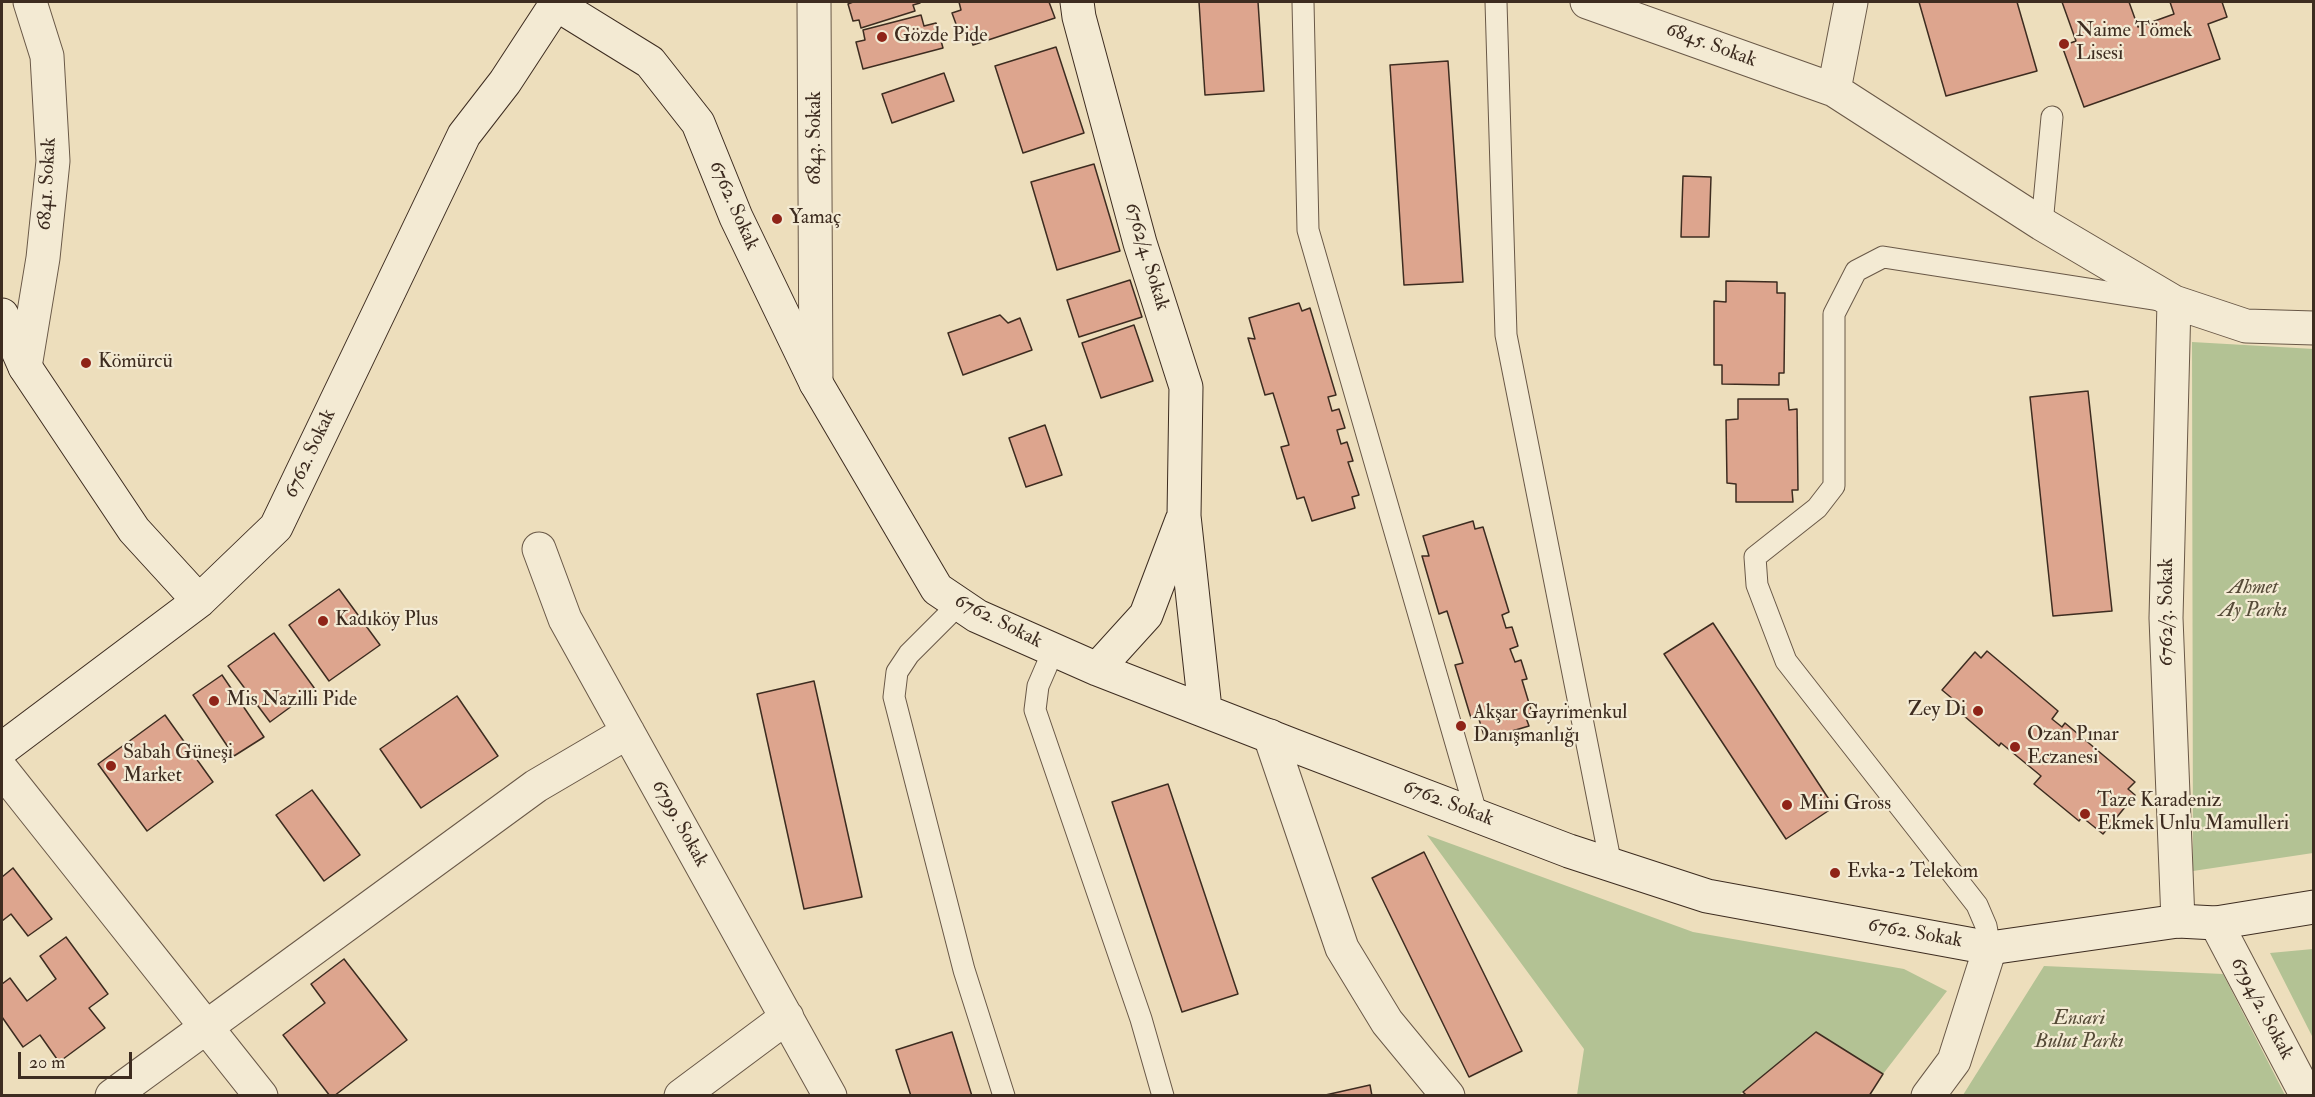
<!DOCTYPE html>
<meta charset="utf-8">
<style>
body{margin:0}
#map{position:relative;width:2315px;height:1097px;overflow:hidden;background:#eddebc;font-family:"IM FELL Double Pica",serif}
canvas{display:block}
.frame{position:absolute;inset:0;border:3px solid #3d2c20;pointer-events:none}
.scale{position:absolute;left:18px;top:1052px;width:114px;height:27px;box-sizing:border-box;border:3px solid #3d2c20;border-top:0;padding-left:8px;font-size:18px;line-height:21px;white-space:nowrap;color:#3d2c20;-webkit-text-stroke:4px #f3ead3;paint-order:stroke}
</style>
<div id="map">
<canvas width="2315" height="1097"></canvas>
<div class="frame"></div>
<div class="scale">20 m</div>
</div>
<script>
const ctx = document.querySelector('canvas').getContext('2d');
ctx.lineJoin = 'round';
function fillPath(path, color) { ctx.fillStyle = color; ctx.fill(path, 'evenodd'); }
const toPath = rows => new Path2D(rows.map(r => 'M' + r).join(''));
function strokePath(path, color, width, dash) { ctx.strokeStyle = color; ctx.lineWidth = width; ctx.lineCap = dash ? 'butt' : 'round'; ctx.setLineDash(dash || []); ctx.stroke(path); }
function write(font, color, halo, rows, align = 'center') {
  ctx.font = font + ' "IM FELL Double Pica",serif'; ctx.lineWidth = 4.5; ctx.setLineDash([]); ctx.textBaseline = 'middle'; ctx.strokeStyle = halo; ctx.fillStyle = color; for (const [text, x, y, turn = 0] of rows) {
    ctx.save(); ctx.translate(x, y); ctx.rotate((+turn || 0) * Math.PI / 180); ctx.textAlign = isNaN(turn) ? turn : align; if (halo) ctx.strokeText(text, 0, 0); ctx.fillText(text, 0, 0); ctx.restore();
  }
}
const green = toPath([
 [2192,342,2314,349,2313,853,2193,871],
 [1427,835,1693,932,1904,969,1947,991,1883,1074,1816,1032,1739,1095,1577,1095,1584,1049],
 [2313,949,2314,949,2313,1038,2270,953],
 [2044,966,2223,974,2285,1095,1963,1095]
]);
const building = toPath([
 [853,2,919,2,920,3,913,5,915,11,861,28,859,20,853,21,848,4,853,2],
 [959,2,1049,2,1055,18,973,45,969,33,960,35,952,13,961,10,959,2],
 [1199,2,1258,2,1264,91,1205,95,1199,2],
 [1919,2,2017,2,2037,71,1946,96,1919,2],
 [2062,2,2129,2,2138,27,2174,14,2170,2,2222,2,2227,17,2208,24,2220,59,2084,107,2062,46,2076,41,2062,2],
 [921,15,924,26,936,23,943,48,863,69,856,42,865,40,863,30,921,15],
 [1056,47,1084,133,1023,153,995,66,1056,47],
 [1448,61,1463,282,1404,285,1390,65,1448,61],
 [944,73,954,101,892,123,882,94,944,73],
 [1094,164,1120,251,1057,270,1031,182,1094,164],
 [1683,176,1711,177,1709,237,1681,237,1683,176],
 [1130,280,1142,317,1079,337,1067,300,1130,280],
 [1726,281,1777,282,1777,293,1785,293,1784,373,1779,373,1779,385,1722,384,1722,365,1714,365,1714,301,1726,302,1726,281],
 [1299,303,1302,311,1310,308,1336,395,1328,397,1332,411,1339,409,1345,428,1337,430,1341,444,1347,442,1353,461,1348,462,1359,495,1352,497,1355,508,1312,521,1304,497,1297,499,1281,447,1289,445,1273,393,1265,395,1248,338,1255,339,1249,318,1299,303],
 [1000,315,1008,323,1020,318,1032,350,963,375,948,333,1000,315],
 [1134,325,1153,381,1101,398,1082,343,1134,325],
 [2088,391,2112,611,2053,616,2030,397,2088,391],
 [1738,399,1788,399,1789,410,1797,409,1798,490,1792,490,1793,502,1736,502,1736,484,1727,483,1726,420,1738,419,1738,399],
 [1045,425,1062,475,1026,487,1009,438,1045,425],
 [1473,521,1475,529,1483,527,1509,612,1502,615,1506,628,1512,627,1518,646,1510,649,1515,662,1521,660,1527,679,1522,680,1532,713,1525,715,1529,726,1485,739,1478,716,1471,718,1455,665,1463,663,1447,611,1439,614,1422,556,1429,556,1423,536,1473,521],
 [339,589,380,645,329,681,289,625,339,589],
 [1713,623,1834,807,1786,839,1664,654,1713,623],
 [274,633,315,689,270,722,228,666,274,633],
 [1987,651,2058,711,2052,719,2062,727,2065,723,2135,782,2128,789,2135,795,2103,834,2082,817,2079,821,2034,784,2041,776,2001,743,1999,746,1956,709,1960,705,1942,690,1975,652,1981,658,1987,651],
 [222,675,264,737,234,756,193,695,222,675],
 [814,681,862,897,804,909,757,694,814,681],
 [457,696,498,756,421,808,380,749,457,696],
 [165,715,213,782,147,831,98,764,165,715],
 [1168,784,1238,994,1182,1012,1112,802,1168,784],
 [312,790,360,855,324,881,276,815,312,790],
 [1424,852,1522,1051,1469,1077,1372,878,1424,852],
 [13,868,52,919,28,936,11,914,2,921,2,877,13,868],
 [66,937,108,994,89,1008,105,1028,59,1062,40,1035,23,1047,2,1017,2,984,10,978,27,1001,56,979,40,956,66,937],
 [344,959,407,1040,334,1096,330,1096,283,1035,325,1003,311,984,344,959],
 [952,1032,972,1096,911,1096,896,1050,952,1032],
 [1816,1032,1883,1074,1869,1096,1747,1096,1743,1092,1816,1032],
 [1370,1085,1372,1096,1321,1096,1370,1085]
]);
const lane = toPath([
 [1303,2,1308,230,1477,816],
 [1496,2,1506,335,1611,865],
 [2042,224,2052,117],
 [959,604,909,654,897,672,894,697,964,970,1004,1096],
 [1054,649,1038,686,1035,710,1141,1019,1163,1096],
 [1990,948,1986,926,1977,905,1786,661,1757,585,1755,557,1817,508,1834,486,1834,314,1856,271,1883,257,2159,300]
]);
const street = toPath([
 [814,2,816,383],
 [1587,2,1834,90,2042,224,2174,302,2246,326,2314,328],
 [1834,90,1851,2],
 [2174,302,2166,618,2178,921],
 [25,367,43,258,53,161,47,56,30,2],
 [539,549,565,619,830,1096],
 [1270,736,1342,948,1387,1022,1448,1096],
 [2,770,261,1096],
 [2216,923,2307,1096],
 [112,1096,536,786,628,732],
 [681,1096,787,1017],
 [1928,1096,1954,1061,1990,948]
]);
const secondary = toPath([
 [1077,2,1079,17,1140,243,1186,387,1184,516,1205,709],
 [2,315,25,367,134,530,199,601],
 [1097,669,1146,615,1182,520],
 [2,749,199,601,276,527,464,135,505,82,556,4,650,62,698,123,736,217,816,383,937,589,977,616,1097,669,1292,745,1569,851,1707,896,1990,948,2178,921,2216,923,2314,907]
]);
const markers = [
 [882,37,6,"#8f2418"],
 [2064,44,6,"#8f2418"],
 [777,219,6,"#8f2418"],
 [86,363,6,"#8f2418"],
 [323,621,6,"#8f2418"],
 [214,701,6,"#8f2418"],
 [1978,711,6,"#8f2418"],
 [1461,726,6,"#8f2418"],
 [2015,747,6,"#8f2418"],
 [111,766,6,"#8f2418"],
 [1787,805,6,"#8f2418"],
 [2085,814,6,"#8f2418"],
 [1835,873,6,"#8f2418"]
];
const poiNames = [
 ["Naime Tömek",2076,32],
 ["Lisesi",2076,55],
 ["Gözde Pide",894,37],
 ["Yamaç",789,219],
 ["Kömürcü",98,363],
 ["Kadıköy Plus",335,621],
 ["Mis Nazilli Pide",226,701],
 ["Zey Di",1966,711,"right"],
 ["Akşar Gayrimenkul",1473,714],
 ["Danışmanlığı",1473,737],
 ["Ozan Pınar",2027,736],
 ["Eczanesi",2027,759],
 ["Sabah Güneşi",123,754],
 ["Market",123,777],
 ["Taze Karadeniz",2097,802],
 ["Ekmek Unlu Mamulleri",2097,825],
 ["Mini Gross",1799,805],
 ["Evka-2 Telekom",1847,873]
];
const streetNames = [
 ["6845. Sokak",1711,46,20],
 ["6843. Sokak",816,138,-90],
 ["6841. Sokak",48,184,-87],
 ["6762. Sokak",733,206,66],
 ["6762/4. Sokak",1146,257,73],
 ["6762. Sokak",311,454,-65],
 ["6762/3. Sokak",2168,612,-90],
 ["6762. Sokak",998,622,27],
 ["6762. Sokak",1448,804,21],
 ["6799. Sokak",679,824,61],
 ["6762. Sokak",1915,934,10],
 ["6794/2. Sokak",2261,1009,62]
];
const parkNames = [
 ["Ahmet",2253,589],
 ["Ay Parkı",2253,612],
 ["Ensari",2079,1020],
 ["Bulut Parkı",2079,1043]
];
fillPath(green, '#b3c294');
fillPath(building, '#dda58e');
strokePath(building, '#3d2c20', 1.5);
strokePath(lane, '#695847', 23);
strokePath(street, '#695847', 35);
strokePath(secondary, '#3d2c20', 35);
strokePath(lane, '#f3ead3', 21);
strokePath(street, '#f3ead3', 33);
strokePath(secondary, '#f3ead3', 33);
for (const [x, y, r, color] of markers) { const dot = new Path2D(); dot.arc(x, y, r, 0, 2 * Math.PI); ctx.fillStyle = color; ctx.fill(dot); strokePath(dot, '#f3ead3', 2); }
write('20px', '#3d2c20', '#f3ead3', poiNames, 'left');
write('20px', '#3d2c20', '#f3ead3', streetNames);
write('italic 20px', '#554a37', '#f3ead3', parkNames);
</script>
